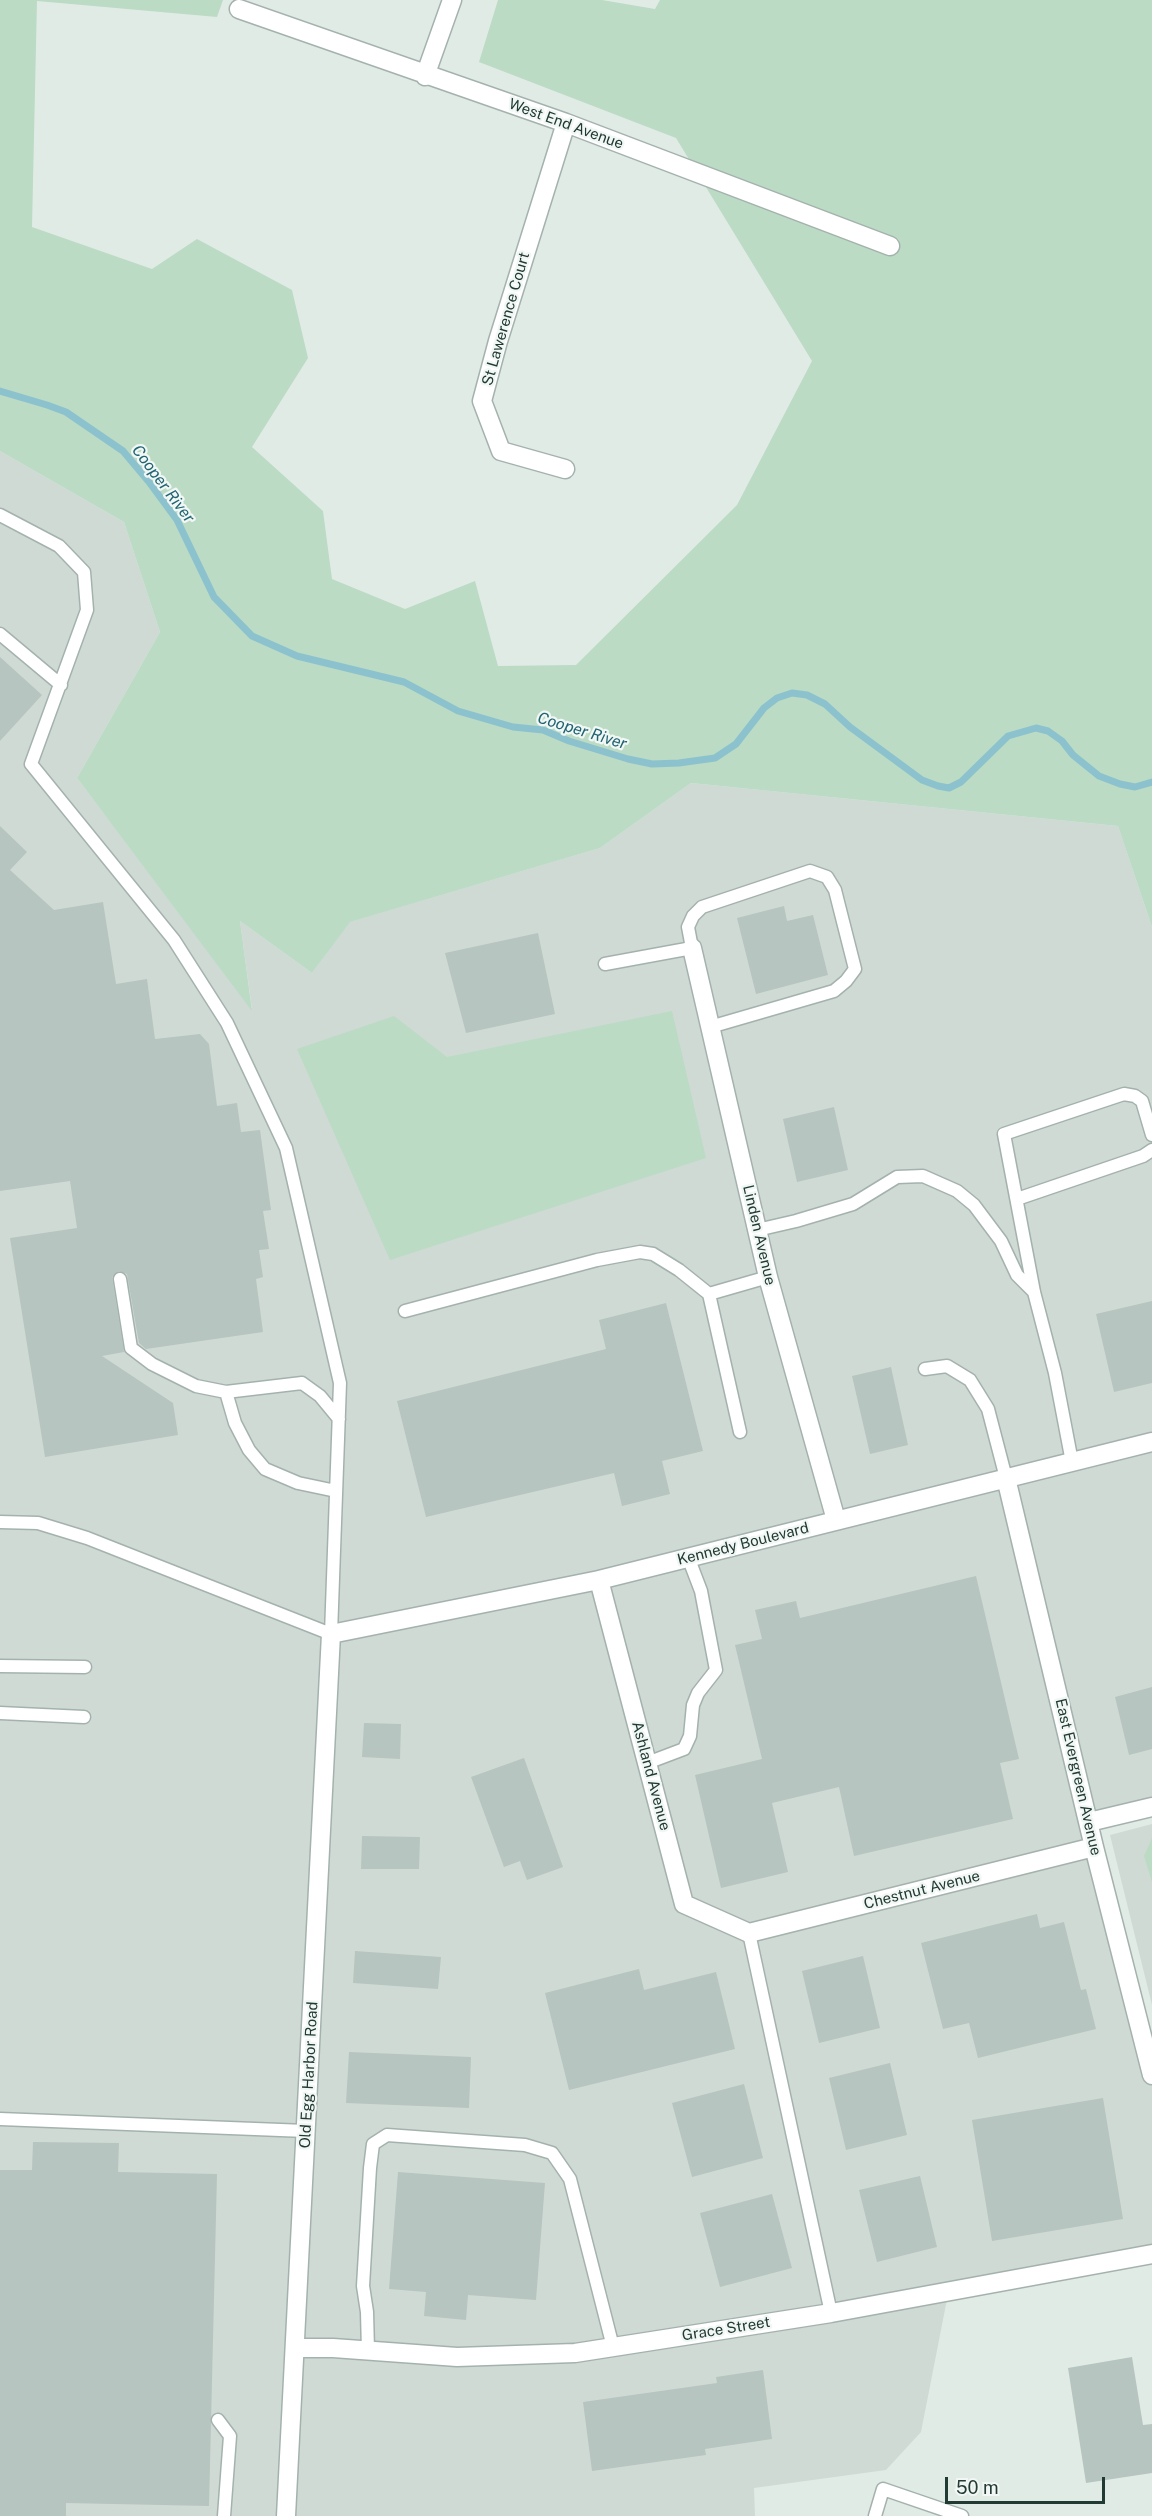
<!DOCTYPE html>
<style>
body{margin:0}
#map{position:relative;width:1152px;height:2516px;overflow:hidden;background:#e1ebe6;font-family:"Public Sans",sans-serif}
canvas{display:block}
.scale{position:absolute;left:945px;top:2477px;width:160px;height:27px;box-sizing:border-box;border:3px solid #223a34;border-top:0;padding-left:8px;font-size:18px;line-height:21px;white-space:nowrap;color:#223a34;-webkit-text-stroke:4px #f1f7f4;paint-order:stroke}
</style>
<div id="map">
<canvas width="1152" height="2516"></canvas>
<div class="scale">50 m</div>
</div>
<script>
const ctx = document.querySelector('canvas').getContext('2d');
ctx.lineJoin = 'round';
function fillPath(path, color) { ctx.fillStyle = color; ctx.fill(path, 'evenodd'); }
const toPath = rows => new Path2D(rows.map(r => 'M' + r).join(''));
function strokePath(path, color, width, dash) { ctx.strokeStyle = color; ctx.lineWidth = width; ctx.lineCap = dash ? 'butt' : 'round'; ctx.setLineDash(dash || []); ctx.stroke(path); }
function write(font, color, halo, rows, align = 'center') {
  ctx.font = font + ' "Public Sans",sans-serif'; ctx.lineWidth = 4.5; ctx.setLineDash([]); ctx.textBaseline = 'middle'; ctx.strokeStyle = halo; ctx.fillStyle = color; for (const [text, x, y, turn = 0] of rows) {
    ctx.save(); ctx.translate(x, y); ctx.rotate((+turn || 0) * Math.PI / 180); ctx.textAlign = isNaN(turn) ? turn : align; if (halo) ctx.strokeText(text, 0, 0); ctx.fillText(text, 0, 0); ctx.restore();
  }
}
const built = toPath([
 [0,451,124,522,160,632,77,778,252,1009,240,921,312,973,349,922,600,848,691,783,1118,826,1152,927,1152,1812,1091,1828,1152,2074,1152,2253,950,2284,921,2432,886,2470,754,2488,755,2516,0,2516],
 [1152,1824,1152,2005,1110,1835]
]);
const green = toPath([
 [0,0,223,0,217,17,37,1,32,227,152,269,197,239,292,290,308,358,252,447,323,511,332,579,405,609,475,581,498,666,576,665,737,505,812,361,676,138,479,62,498,0,602,0,655,9,660,0,1152,0,1152,927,1118,826,691,783,600,848,350,922,312,973,240,921,252,1011,77,778,160,632,124,522,0,451],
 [672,1011,706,1158,390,1260,297,1049,394,1016,447,1057],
 [1152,1838,1152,1882,1144,1856]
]);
const stream = toPath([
 [0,391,47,405,66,412,123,451,149,482,177,520,214,597,252,636,297,656,404,682,458,711,513,727,543,730,569,741,628,759,652,764,679,763,715,758,736,744,764,708,777,698,792,693,807,695,825,704,850,727,922,780,938,786,949,788,961,782,1008,736,1036,728,1048,731,1062,741,1073,755,1099,776,1120,784,1135,787,1152,782]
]);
const building = toPath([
 [0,657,42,695,0,741],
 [0,826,27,852,10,870,54,910,103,902,116,984,147,979,155,1039,200,1034,209,1044,217,1106,237,1103,241,1132,260,1130,271,1210,263,1211,269,1249,259,1250,263,1277,256,1279,263,1332,146,1349,139,1343,127,1274,119,1271,112,1277,124,1352,102,1356,173,1403,178,1435,45,1457,10,1238,77,1228,70,1181,0,1191],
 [784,906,787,921,813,915,828,975,756,994,737,918],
 [538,933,555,1014,466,1033,445,953],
 [834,1107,848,1170,797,1182,783,1119],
 [1152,1301,1152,1383,1114,1392,1096,1314],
 [666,1303,703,1451,662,1461,670,1494,622,1506,614,1473,426,1517,397,1401,606,1349,599,1320],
 [891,1367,908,1445,870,1454,852,1376],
 [976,1576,1019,1759,1000,1763,1013,1819,854,1856,839,1787,772,1803,788,1872,721,1888,695,1775,762,1759,735,1645,762,1639,755,1610,796,1601,800,1618],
 [1152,1687,1152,1749,1129,1755,1115,1697],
 [364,1723,401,1724,400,1759,362,1757],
 [524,1758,563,1867,527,1880,520,1861,504,1867,471,1777],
 [362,1836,420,1837,419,1869,361,1869],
 [1037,1914,1040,1928,1064,1922,1081,1990,1086,1989,1096,2029,978,2058,969,2023,943,2029,921,1943],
 [355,1951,441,1957,438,1989,353,1983],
 [863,1956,880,2028,819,2043,802,1971],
 [639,1969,644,1990,716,1972,735,2049,569,2090,545,1993],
 [349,2052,471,2057,469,2108,346,2103],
 [890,2063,907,2135,846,2150,829,2078],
 [744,2084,763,2158,692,2177,672,2103],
 [1103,2098,1123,2219,992,2241,972,2120],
 [33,2142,119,2143,118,2172,217,2174,209,2506,66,2503,66,2516,0,2516,0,2170,32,2170],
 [398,2172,545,2183,536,2300,468,2295,466,2320,424,2316,426,2292,389,2289],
 [920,2176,937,2247,877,2262,859,2190],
 [772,2194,792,2268,720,2287,700,2213],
 [1132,2357,1143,2425,1152,2424,1152,2473,1086,2483,1068,2368],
 [763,2370,772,2439,705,2449,706,2455,592,2471,583,2402,717,2383,716,2377]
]);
const lane = toPath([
 [0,515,59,546,84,572,87,610,31,764,174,940,227,1023,286,1148,340,1383,331,1634,87,1538,38,1523,0,1522],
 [0,634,61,685],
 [605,964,692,948,688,927,693,916,702,907,810,871,827,877,835,890,855,969,846,981,834,991,710,1027],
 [1017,1199,1143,1156,1152,1150],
 [757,1230,796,1221,853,1204,897,1177,923,1176,957,1191,974,1205,1001,1241,1017,1275,1034,1292],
 [120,1279,131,1348,152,1364,196,1386,226,1392],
 [405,1311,597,1260,640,1252,653,1254,679,1270,709,1294],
 [925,1369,947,1366,970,1380,988,1409,1006,1478],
 [740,1432,709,1294,768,1277],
 [1072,1462,1055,1373,1034,1292,1004,1134,1124,1094,1135,1096,1142,1101,1152,1135],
 [336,1491,298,1483,265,1469,249,1450,235,1423,226,1392,302,1383,320,1396,339,1419],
 [0,1666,85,1667],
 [0,1713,84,1717],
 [647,1763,684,1749,690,1736,693,1705,698,1693,716,1670,701,1591,688,1557],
 [749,1933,831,2313],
 [0,2119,306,2131],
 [368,2351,367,2312,363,2286,370,2168,373,2144,387,2135,525,2145,552,2153,570,2179,613,2347],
 [218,2420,230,2436,224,2516],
 [875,2516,883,2489,962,2516]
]);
const street = toPath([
 [239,9,566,123,890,246],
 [425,76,452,0],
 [565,469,501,451,482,401,498,341,566,123],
 [692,948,768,1277,836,1520],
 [1006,1478,1094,1847,1152,2075],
 [599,1580,684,1904,749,1933,1094,1847],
 [1089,1822,1152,1807],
 [295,2348,333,2348,457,2357,575,2353,831,2313,1152,2254],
 [286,2516,331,1634,599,1580,1152,1442]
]);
const streetNames = [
 ["West End Avenue",566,124,20],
 ["St Lawerence Court",506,319,-74],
 ["Linden Avenue",759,1235,77],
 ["Kennedy Boulevard",743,1544,-14],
 ["Ashland Avenue",651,1776,75],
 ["East Evergreen Avenue",1078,1777,77],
 ["Chestnut Avenue",922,1890,-14],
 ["Old Egg Harbor Road",309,2075,-87],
 ["Grace Street",726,2329,-9]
];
const waterNames = [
 ["Cooper River",163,484,53],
 ["Cooper River",582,731,17]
];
fillPath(built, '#cfdad5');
fillPath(green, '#bbdbc4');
strokePath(stream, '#8cc2cd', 7);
fillPath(building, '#b6c5bf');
strokePath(lane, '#a4b2ad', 15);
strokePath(street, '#a4b2ad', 21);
strokePath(lane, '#fff', 12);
strokePath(street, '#fff', 18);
write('15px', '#223a34', '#f1f7f4', streetNames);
write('italic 16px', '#206472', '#f1f7f4', waterNames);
</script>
